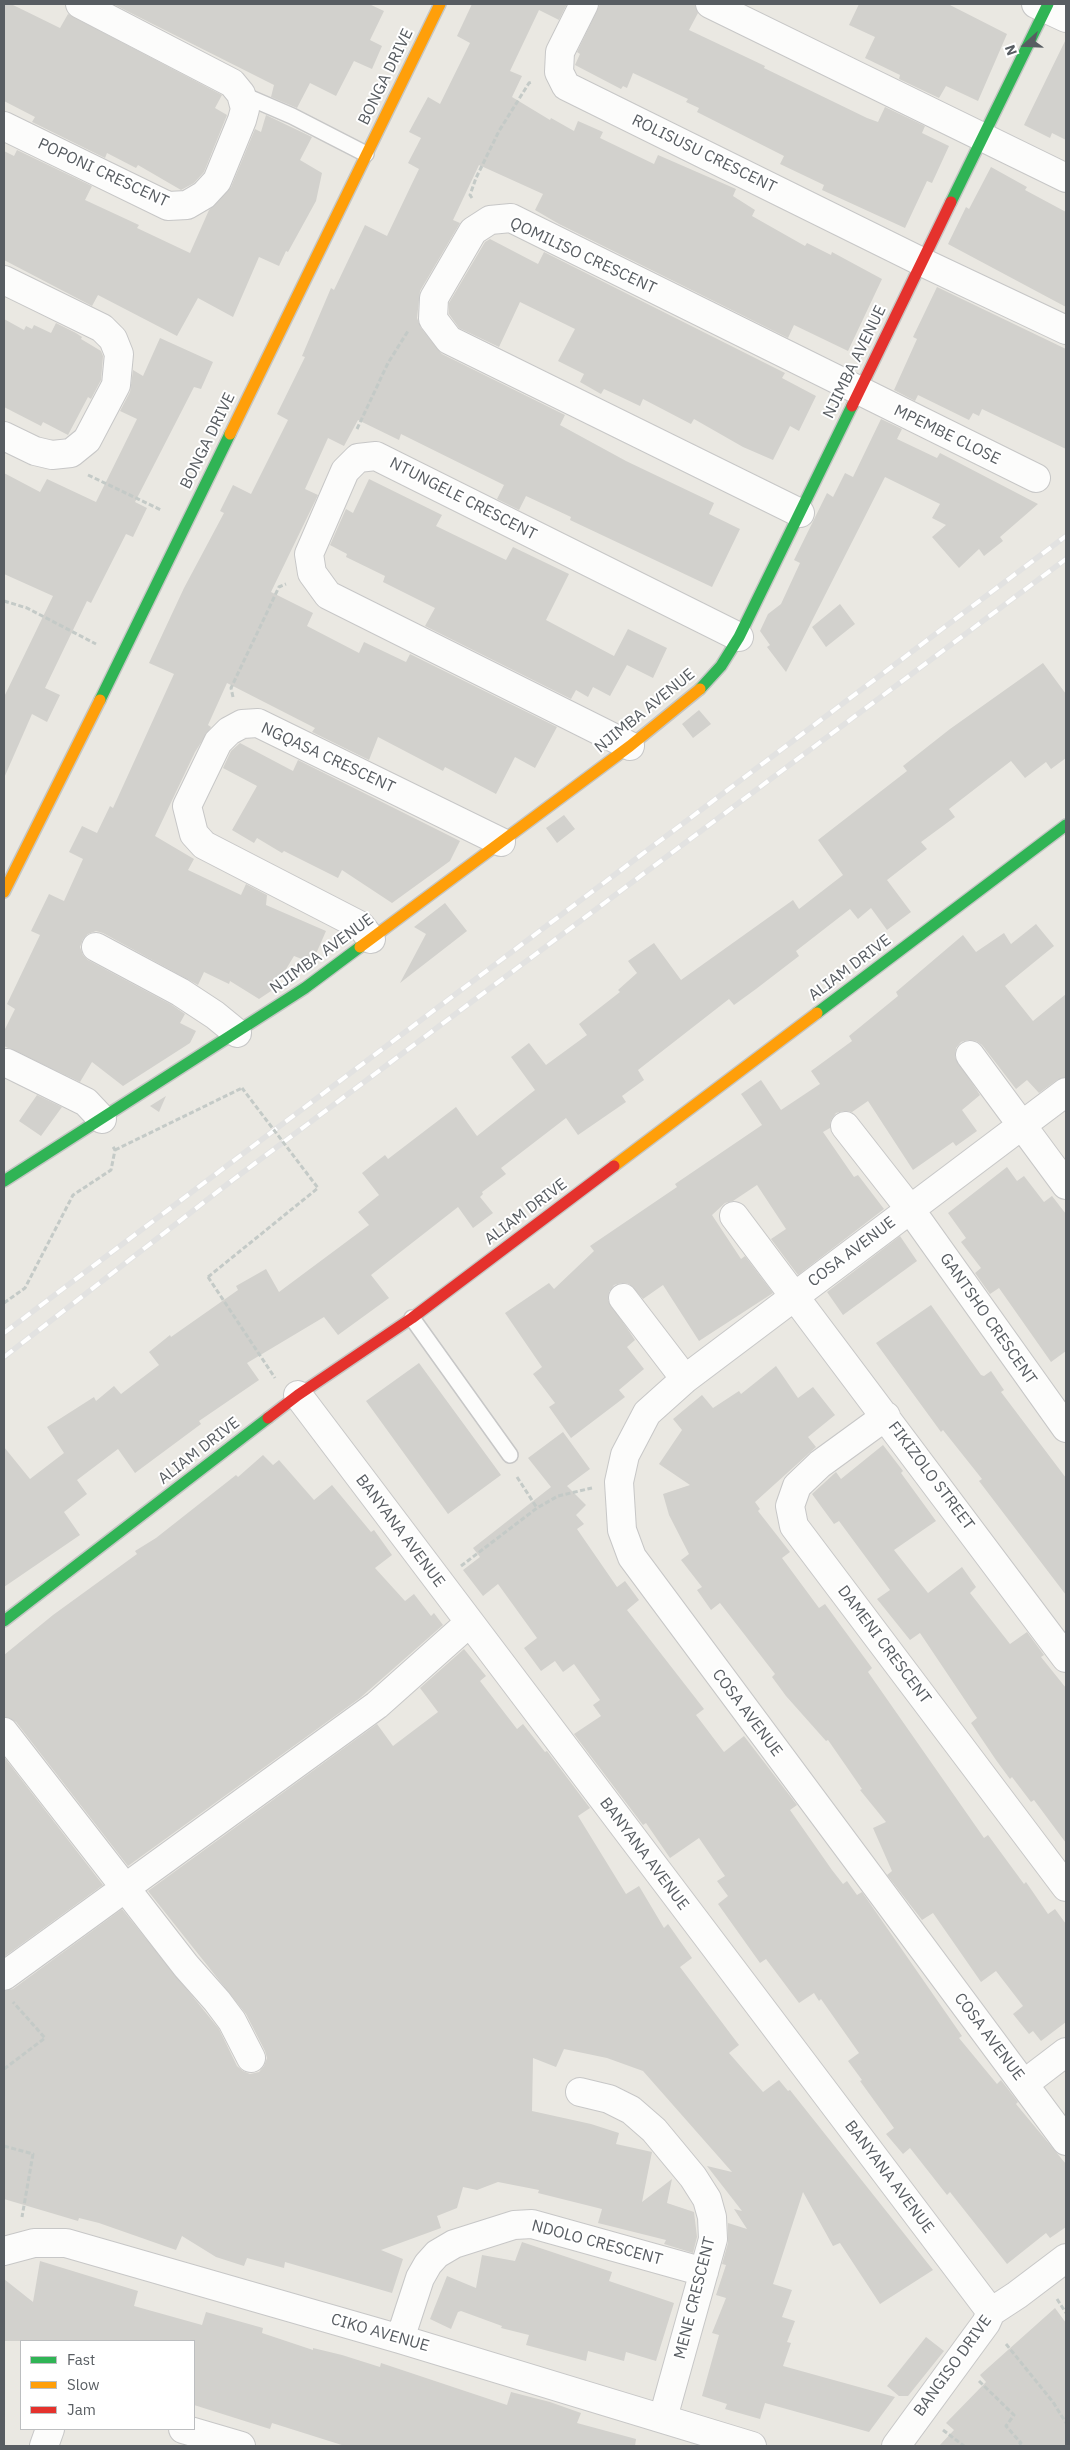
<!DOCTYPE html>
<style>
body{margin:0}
#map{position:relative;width:1070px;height:2450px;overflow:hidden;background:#eae8e2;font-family:"IBM Plex Sans",sans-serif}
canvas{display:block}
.frame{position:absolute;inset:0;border:5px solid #585d62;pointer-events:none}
.legend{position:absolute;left:20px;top:2340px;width:175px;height:90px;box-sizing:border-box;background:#fff;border:1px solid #bcbec0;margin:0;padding:6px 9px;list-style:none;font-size:15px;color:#585d62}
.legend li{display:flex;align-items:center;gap:10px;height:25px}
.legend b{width:25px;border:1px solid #bcbec0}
.north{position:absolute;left:1000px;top:20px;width:50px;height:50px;-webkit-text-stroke:4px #fff;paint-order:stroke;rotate:250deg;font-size:14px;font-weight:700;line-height:20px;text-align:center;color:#585d62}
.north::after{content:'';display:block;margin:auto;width:18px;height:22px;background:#585d62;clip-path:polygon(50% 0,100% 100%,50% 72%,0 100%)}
</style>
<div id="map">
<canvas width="1070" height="2450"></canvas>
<div class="frame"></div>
<ul class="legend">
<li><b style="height:6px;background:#30b455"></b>Fast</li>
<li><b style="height:6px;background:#ff9f0a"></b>Slow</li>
<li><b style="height:6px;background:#e5322d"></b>Jam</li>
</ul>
<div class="north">N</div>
</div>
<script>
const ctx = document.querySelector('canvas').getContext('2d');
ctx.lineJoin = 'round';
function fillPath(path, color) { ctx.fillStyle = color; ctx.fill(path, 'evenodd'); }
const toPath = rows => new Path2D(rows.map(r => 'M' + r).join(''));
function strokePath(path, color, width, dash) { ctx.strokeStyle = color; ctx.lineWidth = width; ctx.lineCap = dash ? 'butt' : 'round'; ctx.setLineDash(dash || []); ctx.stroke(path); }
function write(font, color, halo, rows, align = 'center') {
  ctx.font = font + ' "IBM Plex Sans",sans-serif'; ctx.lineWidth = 4; ctx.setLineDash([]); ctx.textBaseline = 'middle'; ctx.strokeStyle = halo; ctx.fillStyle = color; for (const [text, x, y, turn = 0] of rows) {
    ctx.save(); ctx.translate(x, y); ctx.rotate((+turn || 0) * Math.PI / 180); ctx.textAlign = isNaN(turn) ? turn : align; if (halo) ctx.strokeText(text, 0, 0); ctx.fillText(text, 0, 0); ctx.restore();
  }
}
const building = toPath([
 [4,4,11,4,60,28,68,14,222,95,215,108,227,115,204,172,194,183,181,190,138,165,136,168,107,153,105,158,32,122,35,117,4,101],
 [113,4,369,4,384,11,370,40,382,46,372,69,354,61,336,96,310,83,297,108,271,97,274,85],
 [472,4,567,4,559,20,539,10,510,71,522,76,512,97,550,120,551,118,574,131,578,121,603,132,600,138,654,164,658,155,736,189,733,196,755,210,752,216,805,246,807,243,831,255,832,252,882,279,848,351,794,325,788,338,559,224,535,210,543,194,479,165,453,220,460,223,420,291,417,318,421,328,442,354,565,415,560,425,626,461,714,503,709,514,740,529,712,587,570,520,571,517,526,496,519,510,497,499,504,485,401,434,399,440,358,420,344,446,328,438,305,489,318,495,271,592,313,613,307,626,359,653,364,642,406,662,410,654,557,727,535,768,515,757,496,794,445,767,443,771,378,737,369,760,312,732,315,728,227,683,208,725,211,727,195,752,155,836,194,859,188,870,241,895,246,884,267,895,266,905,326,931,312,963,294,956,274,989,259,999,230,981,229,984,204,972,198,985,103,933,96,931,88,934,83,939,80,947,83,955,88,960,172,1005,185,1014,180,1023,196,1031,190,1043,123,1086,92,1062,80,1082,4,1046,4,1031,15,1009,7,1004,40,935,31,931,49,894,64,901,83,859,69,852,82,826,97,833,110,806,113,808,174,674,149,663,184,588,224,513,220,511,233,485,251,494,288,420,277,414,305,357,302,356,331,288,334,290,365,225,387,236,407,194,419,169,408,163,421,138,409,132,428,97,440,104,470,43,457,36],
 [600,4,695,4,698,13,689,30,765,66,764,68,867,118,878,122,885,107,925,126,922,133,949,146,932,183,927,181,905,228,822,190,824,185,780,164,784,156,697,112,699,108,686,102,688,99,633,73,627,88,623,86,621,89,575,65,580,54,577,52],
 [859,4,948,4,1007,34,978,101,946,86,939,98,899,79,900,75,865,58,875,37,849,25],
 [1066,39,1066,140,1052,133,1050,138,1024,125],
 [266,115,312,137,300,160,322,173,316,201,288,252,286,251,279,266,259,257,233,317,198,298,177,336,98,295,92,306,4,260,4,151,14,156,17,150,92,186,85,200,139,225,137,228,190,253,209,210,231,187,255,129,261,132],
 [991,167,1027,187,1025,190,1066,212,1066,307,948,244,966,207,969,209],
 [490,239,538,264,544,252,785,373,782,378,816,396,799,431,790,426,773,460,743,447,694,419,691,424,643,399,640,406,604,389,601,394,580,382,584,374,558,361,575,329,520,302,499,347,459,328,449,314,449,303,485,242],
 [937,287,1066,349,1066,449,982,409,979,416,973,413,969,420,918,395,915,401,894,390,917,339,913,337],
 [4,319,24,330,26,326,32,329,34,325,51,333,56,323,76,333,82,337,81,339,101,351,103,356,101,380,91,399,88,397,68,435,43,422,41,426,4,407],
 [160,338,213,362,201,389,194,387,135,502,147,508,133,537,126,534,91,603,87,601,45,688,60,695,47,722,32,714,4,778,4,697,53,596,4,574,4,473,40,492,47,479,96,502,137,419,120,411,130,392,133,370,143,376],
 [881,419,902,429,897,439,937,458,940,453,1038,504,1000,537,1003,541,984,556,979,549,959,568,932,537,946,525,932,518,940,504,885,477,786,672,767,647,770,645,760,631,768,614,781,604,800,563,794,560,827,493,833,497,845,473,853,477],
 [369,479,442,515,436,526,506,560,513,547,569,574,546,620,614,656,628,629,667,648,653,678,627,665,610,696,593,687,588,697,576,690,571,699,425,626,435,608,383,582,385,576,346,557,347,554,330,545,346,509,353,513],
 [840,604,855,624,826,647,812,627],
 [1043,663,1066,694,1066,758,1051,769,1046,762,1025,778,1011,761,949,809,955,817,921,842,927,849,887,880,911,912,887,930,871,908,858,919,850,909,796,951,799,956,756,989,734,1005,729,999,638,1070,644,1080,622,1096,626,1102,578,1135,566,1118,501,1168,506,1174,482,1192,483,1194,480,1197,493,1213,473,1228,458,1207,371,1275,389,1298,338,1335,324,1317,247,1363,259,1380,199,1421,201,1424,135,1473,118,1449,77,1480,87,1494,64,1512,80,1535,4,1587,4,1447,30,1479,64,1453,47,1427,94,1397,96,1401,114,1386,121,1394,159,1365,149,1352,170,1335,171,1337,238,1290,236,1286,266,1269,279,1292,369,1225,358,1212,379,1195,362,1173,385,1155,388,1159,456,1107,477,1136,535,1090,511,1057,529,1043,546,1065,587,1035,579,1024,620,992,618,990,637,973,628,961,654,943,681,980,793,900,799,909,843,875,818,840,907,771,903,766,950,729],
 [699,710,711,724,693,738,682,724],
 [240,743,293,771,298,760,460,841,450,861,392,903,342,870,338,878,284,851,282,853,257,838,254,843,232,830,257,786,223,768,231,751],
 [564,815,575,829,557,843,546,828],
 [445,903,467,931,400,983,426,934,414,927],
 [1036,924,1054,946,1005,986,1033,1021,1066,994,1066,1077,1057,1080,1039,1093,1027,1080,1016,1089,982,1045,976,1041,968,1040,961,1042,956,1048,955,1057,980,1095,962,1110,977,1131,956,1146,953,1142,913,1170,868,1101,852,1112,843,1111,836,1113,831,1120,830,1128,823,1132,854,1177,858,1175,884,1209,798,1275,771,1239,786,1229,757,1185,733,1201,725,1203,712,1215,741,1259,745,1256,773,1293,699,1341,663,1285,643,1299,629,1284,621,1283,614,1285,609,1292,608,1300,635,1340,627,1347,644,1369,619,1390,625,1397,571,1438,549,1407,555,1403,533,1374,542,1367,505,1313,549,1283,554,1289,594,1251,590,1246,677,1187,675,1184,762,1125,741,1094,761,1080,781,1110,820,1084,811,1071,852,1041,849,1036,898,996,896,992,963,935,976,952,1004,933,1011,944],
 [37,1095,62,1107,41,1136,19,1121],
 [166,1096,159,1112,150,1106],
 [1007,1167,1017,1181,1024,1176,1044,1202,1052,1196,1066,1214,1066,1351,1051,1362,999,1288,990,1294,975,1273,981,1268,961,1242,966,1238,948,1213],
 [900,1236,917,1261,843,1315,827,1292],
 [931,1305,981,1375,984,1376,991,1371,1004,1390,1001,1392,1066,1478,1066,1595,979,1481,982,1479,943,1430,941,1432,876,1343],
 [419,1363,501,1475,448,1514,366,1401],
 [776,1366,798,1398,813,1387,835,1415,808,1437,816,1447,755,1502,760,1509,758,1511,790,1552,782,1558,819,1608,825,1604,872,1668,868,1672,984,1838,988,1835,1024,1884,1026,1882,1048,1914,1055,1909,1066,1924,1066,2022,1041,2041,1033,2031,1029,2034,1013,2014,1023,2006,996,1971,981,1982,933,1913,922,1920,887,1875,892,1871,873,1828,886,1822,860,1790,862,1789,828,1740,826,1741,786,1696,772,1677,775,1674,720,1603,711,1610,697,1590,702,1587,681,1560,689,1554,669,1515,663,1494,690,1485,659,1464,682,1430,673,1419,702,1395,713,1408,739,1391,741,1394],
 [563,1432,590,1469,567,1486,586,1505,576,1515,584,1524,577,1529,617,1587,625,1581,639,1600,627,1610,704,1709,696,1715,724,1752,744,1736,797,1805,790,1810,832,1870,843,1884,847,1881,857,1895,862,1892,962,2036,959,2038,997,2084,1001,2080,1018,2102,1016,2104,1066,2164,1066,2227,1050,2238,1046,2233,1007,2264,950,2192,947,2195,910,2148,903,2154,886,2134,894,2128,860,2081,862,2080,848,2061,859,2053,821,1999,819,2001,814,1993,799,2003,766,1959,760,1963,718,1904,728,1896,717,1881,725,1876,699,1838,670,1858,646,1823,643,1825,574,1734,601,1716,593,1705,600,1700,574,1664,563,1672,555,1661,541,1671,524,1648,537,1638,498,1584,483,1596,463,1570,480,1557,473,1548,551,1487,528,1458],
 [883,1445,903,1471,901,1473,936,1521,894,1550,928,1593,962,1567,976,1587,970,1593,1010,1644,1027,1632,1044,1655,1041,1657,1066,1688,1066,1843,1034,1800,1031,1802,1012,1777,1010,1779,996,1760,971,1723,977,1718,920,1633,910,1640,877,1599,890,1590,839,1521,834,1524,812,1494,836,1472,841,1479],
 [263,1455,273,1465,279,1460,314,1500,332,1485,371,1532,374,1530,392,1555,375,1568,405,1601,414,1594,431,1616,434,1613,443,1625,360,1698,128,1866,16,1722,4,1717,4,1655,53,1615,137,1554,135,1551,156,1538,236,1475,238,1477],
 [464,1649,486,1676,480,1681,517,1729,523,1724,545,1752,547,1751,590,1808,578,1816,626,1894,639,1886,664,1928,668,1924,692,1958,680,1967,739,2045,729,2053,763,2092,779,2080,788,2091,790,2090,933,2270,880,2304,840,2243,833,2246,803,2192,773,2284,792,2290,782,2317,795,2321,787,2342,791,2343,783,2366,895,2397,869,2432,765,2403,760,2419,725,2409,727,2404,702,2396,719,2335,712,2333,726,2298,716,2295,726,2265,722,2264,728,2243,728,2223,747,2229,734,2209,742,2211,707,2166,732,2172,643,2071,607,2058,564,2049,556,2067,533,2058,532,2111,591,2124,619,2133,616,2144,652,2152,642,2202,672,2179,667,2203,694,2212,697,2237,693,2253,664,2244,666,2240,598,2223,602,2209,538,2193,539,2190,498,2182,477,2190,463,2187,457,2208,437,2216,441,2228,381,2250,403,2259,392,2293,285,2262,284,2268,247,2258,244,2266,216,2257,182,2236,176,2250,99,2223,79,2218,78,2221,4,2199,4,1991,13,1989,122,1909,219,2029,237,2066,243,2071,250,2074,259,2072,264,2066,267,2058,265,2051,246,2014,148,1891,377,1724,393,1746,438,1712,420,1688],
 [4,1757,103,1885,4,1957],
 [522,2242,612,2272,609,2281,674,2303,656,2361,626,2352,624,2361,588,2351,586,2361,526,2345,529,2335,501,2328,502,2326,461,2311,458,2312,451,2329,430,2319,447,2276,476,2288,482,2255,515,2261],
 [40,2261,138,2291,134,2306,202,2325,206,2312,263,2328,262,2333,313,2350,313,2348,342,2355,380,2367,381,2363,507,2405,511,2392,550,2402,581,2413,577,2423,636,2439,635,2446,345,2446,272,2423,270,2429,194,2405,194,2341,4,2341,4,2279,33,2302],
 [1055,2308,1066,2323,1066,2446,939,2446,954,2430,946,2423,986,2382,980,2375],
 [926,2337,944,2351,908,2396,899,2396,887,2386]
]);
const path = toPath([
 [472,198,470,195,476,178,499,131,529,83,532,82],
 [357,429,388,363,408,331],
 [88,475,161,510],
 [4,601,27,608,96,644],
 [233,697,231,688,279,587,286,584],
 [115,1150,242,1088],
 [208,1277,275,1378],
 [4,1303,25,1288,73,1195,111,1170,115,1150,112,1145],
 [517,1477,537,1508],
 [461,1566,537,1508,558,1496,592,1488],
 [4,2069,45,2038,13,2002],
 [4,2146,33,2154,22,2217],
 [1057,2299,1066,2313],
 [1006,2344,1053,2402,1066,2423],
 [979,2381,1014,2415,1006,2426,1021,2443,1017,2446],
 [943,2430,964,2446]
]);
const lane = toPath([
 [241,94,292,116,366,154],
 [412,1318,510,1455]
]);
const street = toPath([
 [584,4,560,52,559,72,566,86,922,262,1066,330],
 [710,4,1066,178],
 [1036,4,1066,18],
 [4,126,168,206,187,205,204,195,217,181,242,120,245,109,241,94,232,83,80,4],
 [4,280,102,328,113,339,119,354,116,385,87,440,71,453,52,455,35,451,4,436],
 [800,513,449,340,433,319,434,298,473,231,490,220,511,218,1036,478],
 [630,746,328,595,312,573,309,554,345,471,358,458,376,456,739,637],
 [371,939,361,926,204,845,194,834,187,806,218,742,229,731,242,724,258,723,501,842],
 [96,947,180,992,215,1015,237,1033],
 [970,1055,1066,1185],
 [7,1063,86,1102,102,1119],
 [1066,1092,685,1379,647,1413,625,1455,619,1482,622,1530,632,1557,1066,2141],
 [845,1126,910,1209,1066,1428],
 [734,1216,1066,1658],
 [623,1298,685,1379],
 [298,1395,991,2312],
 [886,1416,820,1464,797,1486,790,1506,794,1526,1066,1887],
 [4,1732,186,1966,217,2001,232,2021,251,2058],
 [4,1976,377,1705,469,1623],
 [1024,2084,1066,2052],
 [580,2092,609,2099,631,2110,654,2130,693,2177,707,2199,712,2217,713,2239,663,2418],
 [4,2251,34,2243,66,2243,400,2339,752,2446],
 [400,2339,420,2278,428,2264,437,2254,454,2244,514,2225,532,2224,704,2272],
 [183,2429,241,2446],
 [44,2446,50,2429],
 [896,2446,986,2323,991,2312,1017,2295,1066,2258]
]);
const fast = toPath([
 [951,202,1048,4],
 [700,689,721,666,739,637,852,406],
 [100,700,230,434],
 [817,1013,1066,825],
 [4,1181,305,988,360,947],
 [4,1621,268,1418]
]);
const slow = toPath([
 [230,434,440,4],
 [4,892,100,700],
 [360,947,630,746,700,689],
 [614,1166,817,1013]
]);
const jam = toPath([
 [852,406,951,202],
 [268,1418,298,1395,412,1318,614,1166]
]);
const rail = toPath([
 [4,1333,1066,536],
 [4,1357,234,1179,1066,559]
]);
const pathBridge = toPath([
 [208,1277,318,1188,242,1088]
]);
const streetNames = [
 ["BONGA DRIVE",386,77,-64],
 ["ROLISUSU CRESCENT",704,154,26],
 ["POPONI CRESCENT",103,173,25],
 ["QOMILISO CRESCENT",583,256,25],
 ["NJIMBA AVENUE",855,362,-64],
 ["MPEMBE CLOSE",947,435,26],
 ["BONGA DRIVE",208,441,-64],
 ["NTUNGELE CRESCENT",463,499,27],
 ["NJIMBA AVENUE",645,711,-39],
 ["NGQASA CRESCENT",328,758,25],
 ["NJIMBA AVENUE",322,954,-36],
 ["ALIAM DRIVE",850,968,-37],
 ["ALIAM DRIVE",526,1212,-37],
 ["COSA AVENUE",852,1252,-37],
 ["GANTSHO CRESCENT",988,1319,55],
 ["ALIAM DRIVE",199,1451,-38],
 ["FIKIZOLO STREET",931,1476,53],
 ["BANYANA AVENUE",400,1531,53],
 ["DAMENI CRESCENT",884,1645,53],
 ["COSA AVENUE",747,1713,53],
 ["BANYANA AVENUE",644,1854,53],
 ["COSA AVENUE",989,2037,53],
 ["BANYANA AVENUE",889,2177,53],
 ["NDOLO CRESCENT",597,2243,15],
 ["MENE CRESCENT",695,2298,-76],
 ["CIKO AVENUE",380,2333,16],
 ["BANGISO DRIVE",953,2366,-54]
];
fillPath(building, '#d2d1cd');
strokePath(lane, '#c7c7c7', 18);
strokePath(street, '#c7c7c7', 30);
strokePath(fast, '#c5c6c4', 14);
strokePath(slow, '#c5c6c4', 14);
strokePath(jam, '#c5c6c4', 14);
strokePath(path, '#c4cac7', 3, [5, 2.5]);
strokePath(lane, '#fcfcfb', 15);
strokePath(street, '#fcfcfb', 28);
strokePath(fast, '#30b455', 11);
strokePath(slow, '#ff9f0a', 11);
strokePath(jam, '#e5322d', 11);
strokePath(rail, '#e2e2e1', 5.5);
strokePath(rail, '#fff', 4, [11]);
strokePath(pathBridge, '#c4cac7', 3, [5, 2.5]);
write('16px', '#585d62', '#fff', streetNames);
</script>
